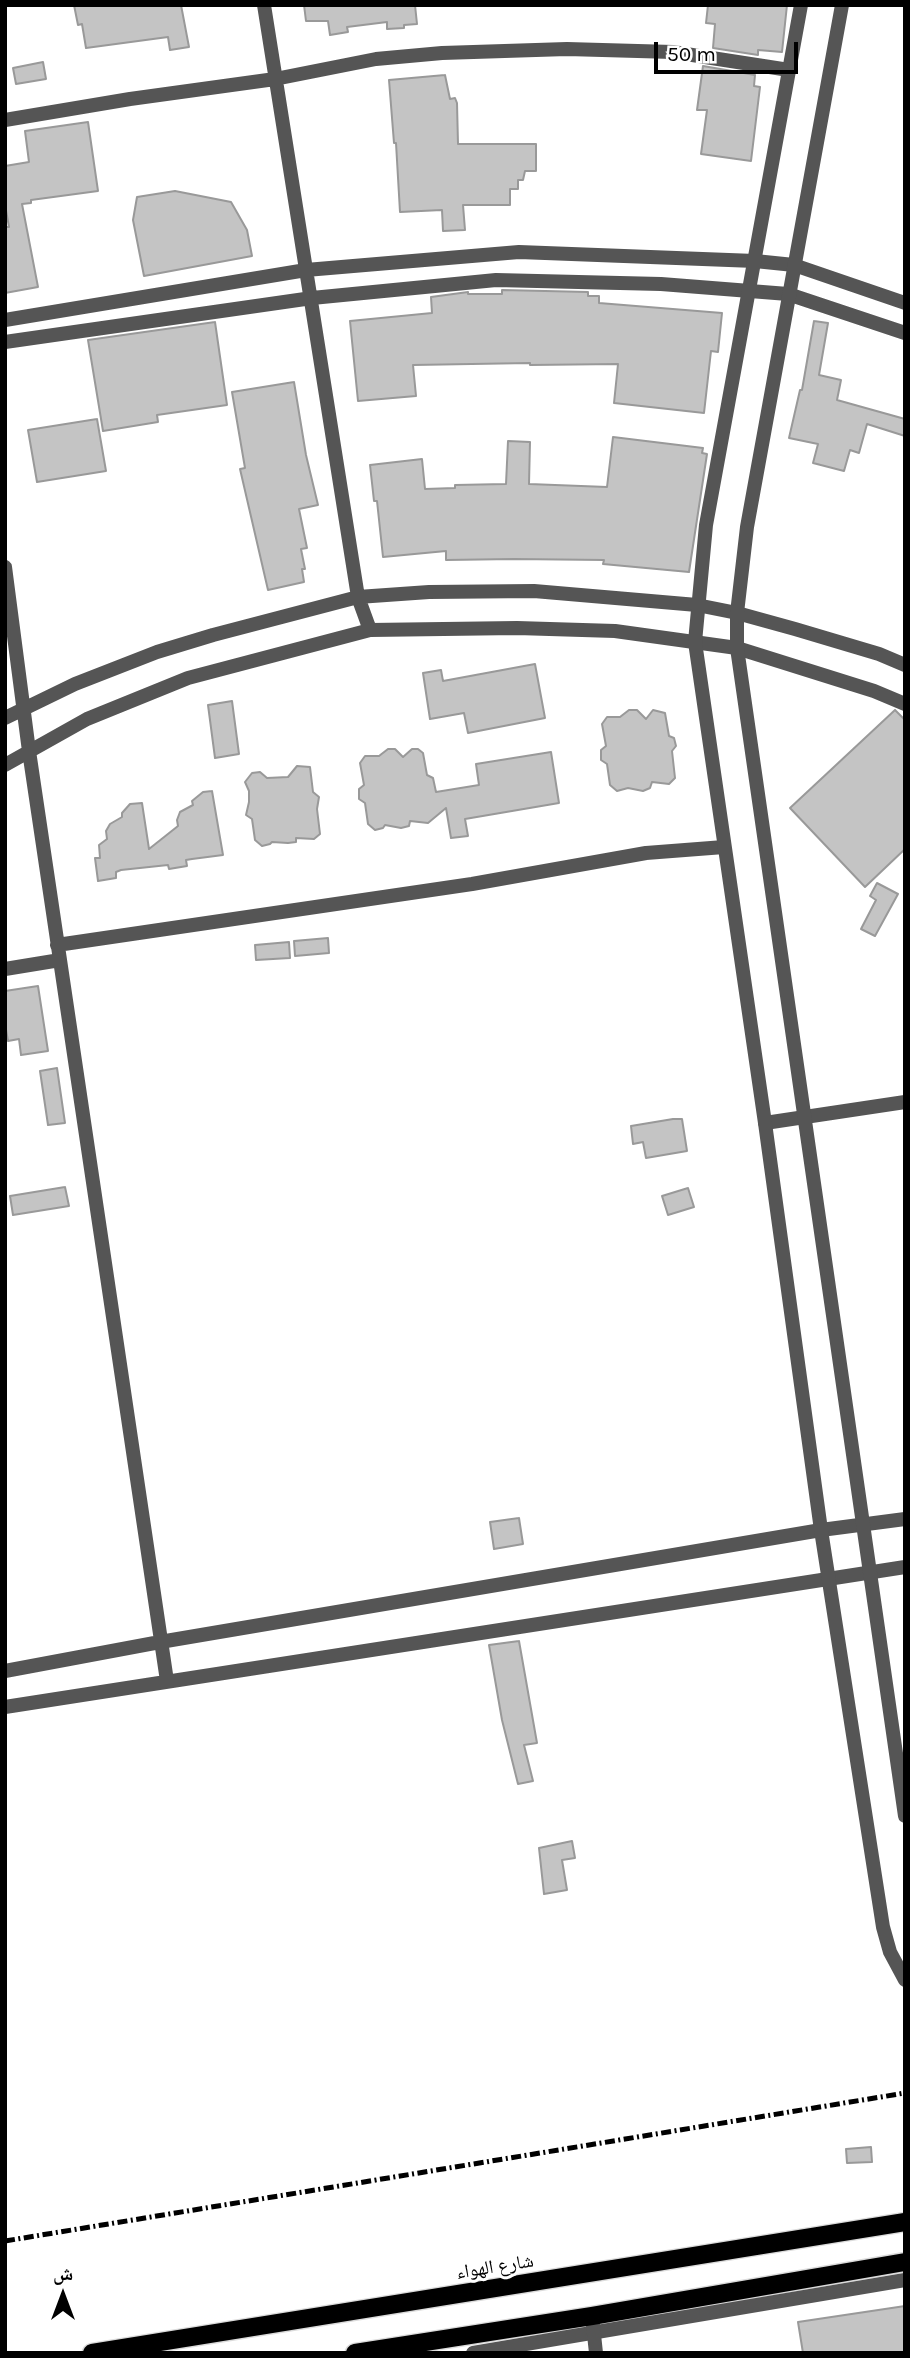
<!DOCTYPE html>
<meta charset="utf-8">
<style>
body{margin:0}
#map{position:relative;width:910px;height:2358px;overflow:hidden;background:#fff;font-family:Karla,"Noto Naskh Arabic",sans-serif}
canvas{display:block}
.frame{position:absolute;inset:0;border:7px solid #000;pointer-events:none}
.north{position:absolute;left:28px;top:2260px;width:70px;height:70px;-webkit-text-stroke:5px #fff;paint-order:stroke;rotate:0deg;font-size:19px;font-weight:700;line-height:28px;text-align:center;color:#000}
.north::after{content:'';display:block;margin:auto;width:24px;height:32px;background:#000;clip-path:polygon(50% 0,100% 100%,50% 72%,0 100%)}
.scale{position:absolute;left:654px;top:42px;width:144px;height:32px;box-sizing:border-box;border:4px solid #000;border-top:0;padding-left:9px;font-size:21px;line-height:24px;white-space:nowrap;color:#000;-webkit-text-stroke:5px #fff;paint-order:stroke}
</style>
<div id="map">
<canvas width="910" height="2358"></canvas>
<div class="frame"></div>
<div class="north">ش</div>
<div class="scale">50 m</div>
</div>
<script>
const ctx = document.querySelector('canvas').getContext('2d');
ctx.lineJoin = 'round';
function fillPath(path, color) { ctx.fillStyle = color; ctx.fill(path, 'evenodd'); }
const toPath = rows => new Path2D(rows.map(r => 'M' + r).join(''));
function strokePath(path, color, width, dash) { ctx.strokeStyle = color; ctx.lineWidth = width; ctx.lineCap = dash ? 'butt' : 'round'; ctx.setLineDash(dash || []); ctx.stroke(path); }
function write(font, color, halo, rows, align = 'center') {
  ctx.font = font + ' Karla,"Noto Naskh Arabic",sans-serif'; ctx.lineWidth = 6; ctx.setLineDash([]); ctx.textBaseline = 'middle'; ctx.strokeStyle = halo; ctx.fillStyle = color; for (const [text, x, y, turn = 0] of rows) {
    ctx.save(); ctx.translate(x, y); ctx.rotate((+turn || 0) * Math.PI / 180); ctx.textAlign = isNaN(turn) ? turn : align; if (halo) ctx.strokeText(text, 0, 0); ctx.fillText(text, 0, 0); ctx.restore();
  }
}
const building = toPath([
 [74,5,181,5,189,47,170,50,168,37,86,48,82,24,78,25,74,5],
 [304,5,415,5,417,24,404,25,404,28,387,29,387,22,347,27,348,32,330,35,328,21,306,21,304,5],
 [708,5,787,5,782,52,758,50,758,55,713,48,715,24,706,23,708,5],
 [43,62,46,79,16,84,13,68,43,62],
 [703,66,755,75,754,86,760,87,751,161,701,154,707,110,697,110,703,66],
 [445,75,450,99,455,98,457,103,458,144,536,144,536,171,525,171,523,180,518,180,518,189,510,189,510,205,463,205,465,230,443,231,442,210,400,212,396,143,394,143,389,80,445,75],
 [88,122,98,191,31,200,31,203,22,204,38,287,5,293,5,227,9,227,5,205,5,166,29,162,25,131,88,122],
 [175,191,231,202,247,230,252,256,144,276,133,220,137,197,175,191],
 [502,290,588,292,588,296,599,296,599,303,722,313,718,352,711,351,704,413,614,403,618,364,530,365,530,363,413,365,416,396,358,401,350,321,432,313,431,297,468,292,468,294,502,294,502,290],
 [814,321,828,323,819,375,841,380,837,400,905,419,905,436,867,424,859,453,850,450,844,471,813,463,818,444,789,438,800,390,802,390,814,321],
 [215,322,227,405,157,415,158,422,103,431,88,340,215,322],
 [294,382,306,455,318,505,299,509,307,548,301,549,305,569,302,569,304,582,268,590,240,469,245,468,232,392,294,382],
 [97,419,106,471,37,482,28,430,97,419],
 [613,437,703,448,702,453,707,454,689,572,603,564,604,560,514,559,446,560,446,551,383,557,377,501,374,501,370,465,422,459,425,489,455,488,455,485,506,484,508,441,530,442,529,484,607,487,613,437],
 [535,664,545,718,468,733,464,713,430,719,423,673,441,670,443,681,535,664],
 [232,701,239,754,215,758,208,705,232,701],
 [629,710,637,710,646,719,653,710,665,713,669,736,674,738,676,746,672,751,675,778,669,784,652,782,650,788,643,791,628,788,617,791,610,785,607,764,601,760,601,750,606,746,602,724,607,717,620,717,629,710],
 [895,710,905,720,905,849,865,887,790,808,895,710],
 [388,749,395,749,403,757,412,749,418,749,423,753,427,775,433,778,436,792,479,785,476,764,551,752,559,803,465,819,468,836,451,838,446,808,428,823,410,821,409,826,401,828,385,825,383,828,375,830,368,824,365,803,359,799,359,789,364,785,360,763,365,756,379,756,388,749],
 [297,766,310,767,313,792,319,797,317,809,320,834,314,839,296,838,296,842,288,843,272,842,270,844,262,846,255,840,252,819,246,815,249,802,249,791,245,782,252,773,260,772,267,778,288,777,297,766],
 [212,791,223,855,192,859,186,860,187,866,169,869,168,865,121,870,116,872,116,878,98,881,95,858,100,858,99,845,107,839,106,831,110,824,122,817,122,813,130,804,142,803,149,849,178,826,177,820,180,812,193,805,192,801,203,792,212,791],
 [877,883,898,894,875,936,861,929,876,900,870,896,877,883],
 [328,938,329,953,295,956,294,941,328,938],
 [289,942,290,958,256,960,255,945,289,942],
 [38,986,48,1051,21,1055,19,1039,8,1041,5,1024,5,991,38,986],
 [57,1068,65,1123,48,1125,40,1071,57,1068],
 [673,1119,682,1119,687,1151,646,1158,643,1142,633,1144,631,1126,673,1119],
 [65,1187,69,1206,13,1215,10,1196,65,1187],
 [688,1188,694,1207,668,1215,662,1196,688,1188],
 [519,1518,523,1544,494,1549,490,1522,519,1518],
 [519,1641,537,1743,524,1745,533,1781,518,1784,502,1720,489,1645,519,1641],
 [572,1841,575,1858,562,1860,567,1890,544,1894,539,1848,572,1841],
 [871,2147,872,2162,847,2163,846,2149,871,2147],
 [905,2306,905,2353,803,2353,798,2322,905,2306]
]);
const minor = toPath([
 [264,5,358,597,370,630],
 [5,120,130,99,275,79,376,59,442,53,567,49,673,52,789,70],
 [5,320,306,270,519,252,755,261,794,265,905,303],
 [5,342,312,298,496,280,661,284,788,294,905,333],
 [5,567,29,751,167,1681],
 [5,718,75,684,157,652,213,635,358,597,429,592,534,591,697,605,737,613,795,629,879,654,905,665],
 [5,765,87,719,188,678,370,630,517,628,615,631,737,648,874,691,905,704],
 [57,945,472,884,646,853,724,847],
 [5,969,60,960],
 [765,1123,905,1102],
 [5,1671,160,1642,821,1530,905,1519],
 [5,1707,905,1567],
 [473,2353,905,2280]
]);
const tertiary = toPath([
 [801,5,706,525,695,642,765,1123,821,1530,883,1927,890,1952,905,1980],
 [842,5,747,527,737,613,737,648,905,1816],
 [592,2316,596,2353]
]);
const primary = toPath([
 [92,2353,905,2222],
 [355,2353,592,2316,905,2262]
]);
const rail = toPath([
 [5,2241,905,2093]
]);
const streetNames = [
 ["شارع الهواء",495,2267,-9]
];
fillPath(building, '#c4c4c4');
strokePath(building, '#999', 2);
strokePath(primary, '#dbdbdb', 21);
strokePath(minor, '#555', 14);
strokePath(tertiary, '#555', 14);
strokePath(primary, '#000', 18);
strokePath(rail, '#000', 5, [10, 3.5, 2, 3.5]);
write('19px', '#000', '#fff', streetNames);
</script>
